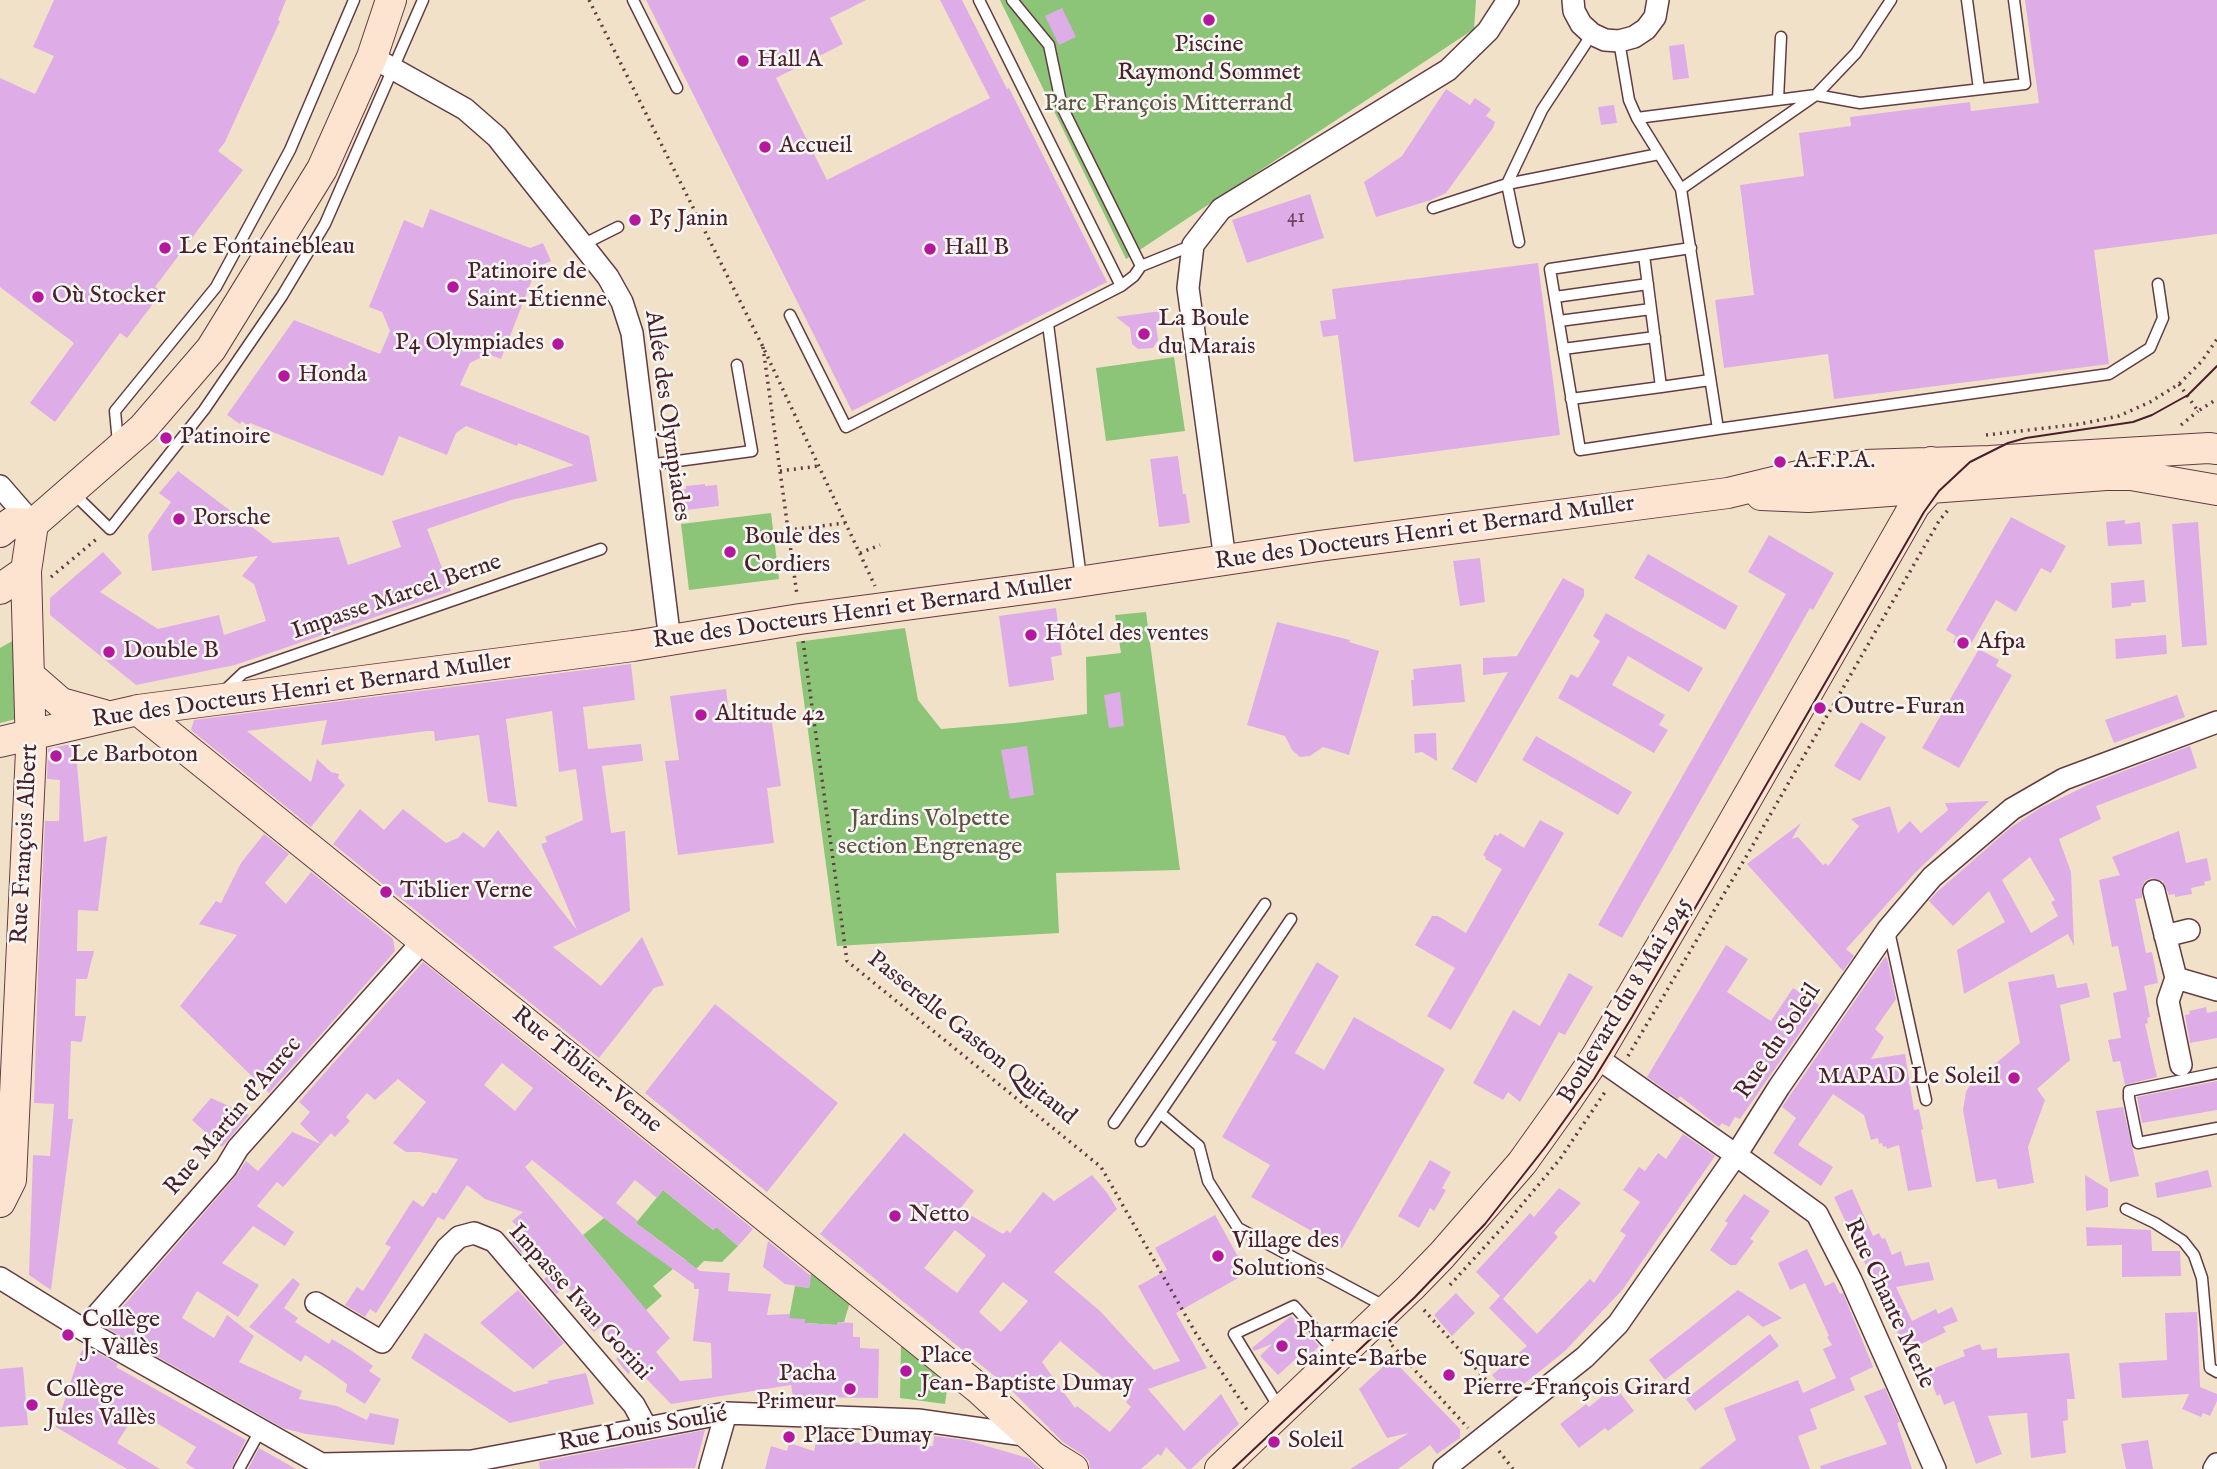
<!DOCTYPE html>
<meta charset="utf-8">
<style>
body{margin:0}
canvas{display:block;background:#f2e1c9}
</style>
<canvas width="2217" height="1469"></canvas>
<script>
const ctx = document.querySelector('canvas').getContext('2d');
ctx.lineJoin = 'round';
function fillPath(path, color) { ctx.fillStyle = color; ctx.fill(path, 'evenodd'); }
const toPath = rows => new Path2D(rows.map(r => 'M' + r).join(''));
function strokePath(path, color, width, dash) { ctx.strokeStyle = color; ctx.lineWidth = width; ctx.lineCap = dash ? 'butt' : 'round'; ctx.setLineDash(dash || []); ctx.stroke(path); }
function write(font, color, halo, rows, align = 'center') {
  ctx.font = font + ' "IM FELL English",serif'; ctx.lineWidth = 5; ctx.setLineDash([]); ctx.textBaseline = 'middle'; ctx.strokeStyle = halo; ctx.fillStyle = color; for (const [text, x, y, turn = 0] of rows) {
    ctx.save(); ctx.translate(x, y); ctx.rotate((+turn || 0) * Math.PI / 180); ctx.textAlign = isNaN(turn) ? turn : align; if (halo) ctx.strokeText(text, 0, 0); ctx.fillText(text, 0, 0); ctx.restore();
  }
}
const green = toPath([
 [1000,0,1476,0,1474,29,1126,259],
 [1174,357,1185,431,1106,441,1096,368],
 [771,513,779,579,689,590,681,524],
 [1146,612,1180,870,1056,873,1059,933,837,946,796,642,905,628,918,700,941,729,1014,723,1087,714,1086,657,1121,653,1115,615],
 [14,640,16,719,0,723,0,648],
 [663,1190,713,1230,716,1227,738,1246,722,1262,704,1261,695,1270,694,1280,687,1279,678,1272,687,1261,636,1223],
 [604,1218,673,1269,653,1286,662,1296,646,1310,583,1235],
 [811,1272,850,1302,844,1322,838,1322,837,1325,805,1323,789,1318,795,1286,809,1288],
 [901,1345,948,1383,945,1404,900,1398]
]);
const building = toPath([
 [54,0,286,0,278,20,280,21,225,142,218,151,243,170,155,287,162,292,127,338,120,333,55,422,30,403,74,343,0,287,0,78,35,94,54,56,33,47],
 [646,0,866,0,830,18,843,44,776,78,827,180,990,98,940,0,962,0,1007,89,1009,88,1107,282,852,411],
 [2025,0,2217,0,2217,234,2094,250,2109,364,1834,399,1828,354,1724,368,1715,300,1754,295,1740,185,1804,176,1799,133,1851,126,1850,117,1970,102,1971,111,2039,103],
 [1062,8,1076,37,1059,45,1045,16],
 [1684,44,1689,78,1673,80,1669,46],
 [1446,89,1470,105,1475,98,1491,109,1486,116,1495,122,1493,128,1446,193,1431,200,1376,217,1364,182,1402,156],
 [1614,105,1617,123,1601,125,1598,107],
 [1310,194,1324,238,1247,263,1232,220],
 [430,209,530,248,543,243,551,261,537,267,501,359,488,354,470,363,460,385,589,436,597,481,511,500,427,529,451,591,235,665,136,685,50,615,50,598,103,552,122,573,100,592,158,629,219,615,224,635,266,621,254,584,242,576,258,556,152,571,148,535,171,502,159,493,178,471,273,543,339,537,348,565,401,547,392,521,574,465,518,443,517,446,466,426,456,433,447,455,399,436,383,476,250,423,248,426,242,421,240,424,227,415,294,320,380,354,390,331,382,312,369,307,404,220,423,228],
 [1538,263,1560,435,1354,462,1338,335,1323,337,1320,321,1336,319,1332,289],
 [1168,310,1156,325,1158,340,1153,348,1138,349,1132,344,1130,328,1116,317],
 [1178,456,1183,494,1186,494,1190,523,1159,527,1150,459],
 [705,484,705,486,717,485,719,506,678,511,675,490,686,489,686,486],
 [2011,517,2066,546,2051,573,2041,568,2016,612,1996,600,1967,651,1953,642,1956,636,1946,630],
 [2125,520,2125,524,2140,522,2142,544,2108,546,2106,522],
 [2198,522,2207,645,2182,647,2172,524],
 [1769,535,1834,573,1813,610,1810,608,1622,938,1598,925,1786,594,1748,572],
 [1648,554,1738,606,1725,630,1634,578],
 [1480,558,1485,602,1460,606,1453,561],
 [1563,578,1584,589,1584,596,1476,783,1452,769,1508,672,1483,675,1483,658,1517,656],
 [2144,580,2146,602,2131,603,2131,606,2112,608,2111,583],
 [1056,608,1062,655,1051,657,1054,680,1009,687,999,616],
 [1606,613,1703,668,1689,692,1628,656,1612,685,1665,715,1659,725,1668,730,1654,753,1558,698,1571,674,1578,678,1589,660,1600,641,1593,636],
 [1277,622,1350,640,1349,642,1379,651,1349,755,1323,747,1310,756,1300,757,1292,750,1285,736,1247,725],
 [2166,635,2167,654,2116,659,2115,639],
 [1979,649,1999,660,1996,666,2012,675,1959,768,1922,748],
 [631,664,635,700,583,707,588,749,641,744,643,761,602,766,611,833,625,831,630,911,553,947,601,986,642,937,664,985,654,988,599,1058,333,844,360,809,384,830,403,809,446,843,458,838,463,832,484,848,498,830,577,930,541,844,547,842,545,837,583,820,576,769,559,772,552,711,506,719,517,807,488,802,479,735,435,741,434,731,427,731,321,745,327,720,247,731,311,782,317,759,331,772,339,774,338,778,345,785,311,827,191,730,194,720],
 [1461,664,1465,702,1413,706,1411,680,1414,680,1413,669],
 [726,689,729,714,770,709,781,786,767,788,774,843,678,855,665,761,679,760,670,696],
 [1120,692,1124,726,1109,728,1104,695],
 [2177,695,2185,717,2114,743,2105,720],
 [1861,722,1886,737,1860,781,1834,766],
 [1436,733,1437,761,1422,752,1415,753,1414,734],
 [1536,736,1632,792,1618,815,1522,760],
 [75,743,84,842,107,836,98,911,78,910,77,951,94,951,87,979,76,979,75,1016,86,1016,82,1042,71,1041,68,1119,73,1119,51,1290,29,1275,33,1155,50,1156,54,1104,34,1103,38,972,45,821,59,821,60,780,47,779,48,749],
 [1027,746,1034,795,1010,799,1001,750],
 [2190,746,2197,768,2096,806,2101,819,2059,839,2071,872,2074,946,2068,934,1964,994,1957,950,2005,922,1989,891,1953,926,1929,901,1936,893,2010,828,2040,808,2092,783],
 [2030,857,2055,900,2051,902,2058,916,2031,933,2002,880],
 [1989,801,1914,874,1846,949,1854,956,1843,971,1747,864,1801,823,1792,839,1798,837,1823,865,1826,863,1828,866,1859,826,1851,819,1890,806,1898,833,1910,821,1921,833,1948,810,1945,803],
 [1540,820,1564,833,1451,1030,1427,1016,1455,968,1415,945,1432,916,1438,916,1466,933,1502,869,1485,859,1486,857,1483,855,1495,834,1497,836,1500,833,1524,848],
 [2179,831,2186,863,2207,858,2211,880,2204,882,2205,885,2191,888,2192,894,2175,897,2175,894,2169,895,2163,881,2151,878,2145,881,2142,887,2142,898,2135,899,2146,953,2152,952,2158,983,2144,986,2150,1017,2147,1018,2148,1023,2145,1024,2157,1077,2125,1085,2120,1061,2113,1062,2108,1040,2121,1038,2113,993,2127,990,2118,946,2112,947,2099,880,2120,875,2112,857],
 [264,834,289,854,265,883,286,904,311,872,393,939,395,951,269,1093,180,1006,237,935,199,924,216,901,221,903,241,863],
 [1726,945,1748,959,1727,992,1771,1021,1793,988,1819,1005,1740,1119,1735,1117,1729,1127,1722,1123,1719,1127,1680,1096,1678,1099,1647,1077],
 [1885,957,1887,958,1896,999,1875,1029,1884,1037,1871,1059,1905,1054,1914,1110,1919,1109,1923,1129,1921,1130,1932,1187,1908,1191,1899,1145,1887,1149,1886,1146,1883,1147,1882,1143,1879,1144,1878,1138,1871,1140,1864,1115,1833,1094,1798,1145,1833,1167,1821,1186,1773,1153,1796,1118,1782,1107],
 [423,962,753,1229,738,1246,716,1227,713,1230,663,1190,657,1198,635,1180,616,1203,638,1221,636,1223,700,1271,730,1273,728,1291,771,1294,767,1315,790,1314,789,1318,805,1319,805,1323,837,1325,838,1322,853,1323,853,1337,860,1337,860,1348,879,1349,878,1398,793,1397,791,1385,671,1404,635,1367,628,1374,616,1359,623,1353,601,1326,594,1332,582,1318,589,1312,567,1286,556,1294,544,1279,554,1271,532,1244,521,1253,512,1242,515,1240,512,1236,520,1230,512,1221,523,1212,485,1199,467,1185,444,1220,438,1217,376,1313,370,1309,365,1317,345,1305,357,1287,363,1291,391,1247,385,1244,413,1200,423,1207,433,1192,436,1194,458,1159,420,1152,406,1152,393,1143,426,1102,398,1079,375,1100,367,1093,346,1117,350,1121,335,1137,331,1133,283,1187,277,1182,257,1206,294,1232,285,1246,253,1226,222,1263,259,1285,238,1317,197,1291,182,1318,214,1338,227,1315,254,1336,239,1362,302,1391,299,1399,337,1406,367,1420,370,1413,399,1419,394,1445,306,1434,283,1428,105,1327,236,1176,246,1161,258,1171,292,1132,321,1144,300,1124,310,1112,299,1102],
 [502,1063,533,1088,515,1111,484,1085],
 [532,1160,625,1235,694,1284,694,1289,699,1289,693,1341,711,1343,712,1378,680,1381,656,1352,670,1338,525,1167],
 [1317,962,1339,976,1295,1053,1324,1070,1354,1017,1445,1069,1342,1248,1251,1197,1270,1165,1222,1137,1277,1042,1272,1040],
 [1569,973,1593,987,1565,1035,1559,1032,1520,1102,1508,1092,1503,1100,1473,1083,1513,1010,1540,1026],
 [2054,974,2057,988,2087,983,2090,997,2060,1005,2070,1060,2037,1089,2045,1100,2028,1147,2034,1183,1998,1189,1996,1179,1976,1182,1963,1110,1966,1092,1970,1085,2020,1043,2008,982],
 [715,1004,838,1103,767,1192,645,1093],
 [2206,1007,2207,1013,2217,1011,2217,1038,2190,1043,2185,1015,2190,1014,2189,1011],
 [2217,1081,2217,1110,2142,1123,2137,1097],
 [211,1098,249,1115,222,1147,192,1120],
 [2123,1107,2139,1176,2110,1182,2096,1111],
 [904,1133,974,1191,960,1209,1003,1234,1007,1230,1010,1233,1043,1192,1054,1201,1092,1175,1108,1194,1117,1209,1054,1272,1100,1311,1154,1370,1180,1361,1138,1286,1167,1270,1155,1248,1215,1215,1247,1273,1176,1313,1207,1368,1148,1389,1184,1431,1221,1394,1239,1424,1191,1469,1187,1469,1166,1447,1161,1456,1158,1454,1141,1469,1090,1469,1089,1461,1083,1455,1063,1442,1008,1387,820,1234],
 [955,1230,986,1255,957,1293,924,1268],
 [1003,1282,1028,1301,1001,1332,979,1312],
 [1060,1341,1104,1378,1130,1397,1126,1402,1131,1407,1110,1432,1077,1406,1075,1408,1042,1362],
 [1683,1134,1715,1156,1623,1289,1565,1351,1509,1396,1492,1375,1527,1346,1489,1308,1500,1296,1476,1272,1530,1213,1534,1217,1559,1188,1581,1203,1554,1233,1558,1237,1503,1299,1537,1334,1590,1279,1594,1283,1626,1235,1620,1231,1640,1202,1623,1190,1639,1167,1645,1171,1658,1153,1666,1159],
 [1430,1160,1451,1172,1442,1188,1446,1190,1434,1211,1430,1208,1419,1228,1398,1216],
 [2208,1170,2212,1187,2157,1198,2155,1183],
 [2085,1175,2108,1189,2108,1207,2086,1211],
 [1852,1189,1873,1236,1879,1233,1882,1239,1885,1238,1892,1255,1901,1251,1905,1266,1929,1262,1934,1280,1896,1287,1912,1321,1936,1309,1938,1314,1952,1307,1958,1321,1943,1327,1946,1332,1906,1351,1834,1197],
 [1744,1194,1770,1211,1750,1239,1754,1241,1736,1265,1730,1265,1710,1250,1728,1223,1725,1221],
 [2086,1227,2151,1230,2152,1251,2180,1251,2181,1276,2122,1277,2122,1245,2087,1246],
 [768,1241,811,1276,809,1288,785,1284,763,1267],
 [1807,1249,1825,1286,1834,1282,1840,1294,1843,1293,1873,1367,1850,1378,1855,1390,1810,1409,1817,1429,1798,1436,1810,1469,1699,1469,1736,1440,1724,1408,1798,1380,1803,1393,1836,1378,1823,1349,1832,1345,1827,1337,1829,1336,1805,1283,1790,1290,1778,1263],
 [293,1278,300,1284,284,1308,298,1318,295,1322,329,1344,332,1339,352,1351,373,1366,369,1371,381,1379,365,1404,346,1392,347,1384,326,1369,305,1355,301,1362,249,1327],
 [518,1290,564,1343,533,1369,480,1323],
 [1738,1290,1782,1318,1763,1327,1748,1315,1665,1380,1649,1360],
 [1456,1293,1475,1313,1452,1336,1434,1315],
 [2197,1312,2200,1387,2217,1394,2217,1401,2210,1416,2203,1413,2201,1417,2182,1409,2189,1394,2122,1398,2119,1363,2167,1360,2165,1313],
 [1291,1316,1319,1346,1304,1362,1299,1356,1278,1375,1260,1356,1272,1344,1254,1351,1252,1348],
 [425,1333,514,1392,549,1383,547,1381,586,1373,594,1404,510,1423,411,1358],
 [1770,1334,1779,1346,1695,1411,1686,1399],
 [1980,1344,1982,1350,1997,1348,1997,1358,2069,1353,2075,1399,2067,1399,2068,1420,2063,1421,2066,1453,2031,1458,2027,1413,1988,1416,2002,1454,1976,1464,1954,1401,1944,1405,1940,1394,1937,1396,1927,1371,1965,1356,1963,1350],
 [85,1346,118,1364,116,1367,246,1440,231,1469,195,1469,186,1463,196,1447,137,1411,117,1443,160,1469,127,1469,56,1427,79,1356],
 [1387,1363,1396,1363,1427,1395,1460,1429,1460,1438,1437,1454,1430,1445,1398,1469,1350,1469,1409,1433,1387,1438,1359,1389],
 [23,1367,28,1425,0,1427,0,1369],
 [1615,1386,1634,1411,1608,1431,1605,1428,1579,1448,1560,1424,1586,1404,1589,1407],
 [1885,1388,1900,1422,1897,1423,1912,1469,1821,1469,1820,1466,1887,1444,1864,1396],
 [705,1430,695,1468,540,1469,539,1462],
 [934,1436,966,1440,1028,1458,1040,1469,765,1469,771,1446,787,1451,789,1443,814,1451,816,1443,845,1442,933,1446],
 [2148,1440,2153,1469,2126,1469,2121,1444],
 [259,1448,296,1469,248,1469]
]);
const path = toPath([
 [589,0,763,347,875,586],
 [763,347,797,595],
 [2179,384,2198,411,2217,399],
 [2181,425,2198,411],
 [1986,435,2080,424,2119,416,2150,402,2179,384,2202,361,2217,339],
 [780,471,819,466],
 [788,530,845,523],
 [860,553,880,545],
 [51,577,99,537],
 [803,641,847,961,1101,1167,1195,1332,1247,1410],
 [1628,1056,1750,850,1939,521,1948,510],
 [1450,1285,1510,1219,1560,1159,1607,1089],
 [1424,1310,1502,1398],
 [1391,1340,1389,1342,1468,1428],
 [1499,1451,1513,1469]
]);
const service = toPath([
 [633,0,677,88],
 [979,0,1121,286],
 [1012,0,1049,45,1062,107,1141,266],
 [1967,0,1979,89],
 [1619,41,1629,100,1637,118,1681,189,1718,429,2109,374,2150,348,2163,318,2158,284],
 [1778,100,1781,37],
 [1637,118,1816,95,1860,103,2025,84,2014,0],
 [1681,189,1816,95,1856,53,1891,0],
 [1433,208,1507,184,1659,154],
 [1519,242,1507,184,1542,110,1592,34],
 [582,245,618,227],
 [1691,248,1550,269,1580,450,1718,429],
 [1644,255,1661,387,1710,380],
 [1555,297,1648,284],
 [790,315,846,427,1121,286,1134,276,1141,266,1193,245],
 [1559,321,1651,309],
 [1048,324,1081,578],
 [1563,349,1655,337],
 [1571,399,1661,387],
 [118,443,115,411,216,287,290,150,354,0],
 [648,465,752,451,737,365],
 [73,493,110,529,204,410,282,296,325,224,423,0],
 [223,692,243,673,601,549],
 [1889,931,1926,1100],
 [2217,1073,2129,1091,2129,1098,2138,1143,2217,1128],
 [1160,1113,1199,1146,1208,1181,1238,1228,1386,1307],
 [1114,1123,1265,904],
 [1141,1141,1291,919],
 [2126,1209,2155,1223,2183,1241,2194,1255,2202,1278,2210,1368,2217,1372],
 [1280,1409,1234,1334,1294,1306,1337,1354],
 [239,1469,261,1429]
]);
const minor = toPath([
 [1573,0,1574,11,1581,24,1592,34,1605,40,1619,41,1634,37,1646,29,1655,17,1658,0],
 [372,57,465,109,497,137,608,277,622,302,632,333,670,641],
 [0,486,33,524],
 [1225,560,1188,288,1193,245,1221,209,1448,70,1488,31,1508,0],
 [2154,891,2176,978,2217,990],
 [2165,936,2189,930],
 [2176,978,2168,1001,2181,1065],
 [1596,1057,1736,1155,1817,1214,1851,1280,1935,1469],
 [0,1278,84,1330,321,1464,472,1461,726,1413,918,1420,1031,1436],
 [316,1303,382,1342,447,1248,459,1237,474,1233,494,1241,634,1405,646,1427],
 [84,1330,226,1168,238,1148,424,940],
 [710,1469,726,1413],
 [1444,1469,1585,1357,1618,1324,1736,1155,1779,1087,1888,929,1932,877,2012,809,2064,779,2217,722],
 [2214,1469,2217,1464]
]);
const secondary = toPath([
 [1761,495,1808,497,2106,475,2131,475,2217,490],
 [0,532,11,523,33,524,48,511,143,428,211,349,322,169,372,57,391,0],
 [0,589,26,571],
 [30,676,61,703,104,715],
 [138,710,978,1388,1052,1456,1073,1469],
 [0,742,138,710,633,646,800,619,1064,584,1319,546,1728,493,1802,475,1864,465,1989,461,2209,448,2217,449],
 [0,1202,11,1180,31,751,26,571,33,524],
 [1220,1469,1410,1288,1442,1255,1522,1163,1567,1100,1596,1057,1711,861,1899,533,1915,505,1931,487,1931,462]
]);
const tram = toPath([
 [1233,1469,1415,1297,1485,1224,1546,1146,1594,1079,1632,1017,1924,512,1939,491,1970,462,2008,443,2026,438,2133,422,2152,415,2188,395,2217,366]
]);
const markers = [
 [1209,20,7,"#b5179e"],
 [743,61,7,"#b5179e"],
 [765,147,7,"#b5179e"],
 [635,220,7,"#b5179e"],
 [165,248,7,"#b5179e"],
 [930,249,7,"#b5179e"],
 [453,287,7,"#b5179e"],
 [38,297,7,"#b5179e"],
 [1144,334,7,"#b5179e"],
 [558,344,7,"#b5179e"],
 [284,376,7,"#b5179e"],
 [166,438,7,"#b5179e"],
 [1780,462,7,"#b5179e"],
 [179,519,7,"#b5179e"],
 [730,552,7,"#b5179e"],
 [1031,635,7,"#b5179e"],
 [1963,643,7,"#b5179e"],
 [109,652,7,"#b5179e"],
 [1820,708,7,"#b5179e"],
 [701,715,7,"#b5179e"],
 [56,756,7,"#b5179e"],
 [386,892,7,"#b5179e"],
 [2014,1078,7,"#b5179e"],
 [895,1216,7,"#b5179e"],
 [1218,1256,7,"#b5179e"],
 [68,1335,7,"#b5179e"],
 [1282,1346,7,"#b5179e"],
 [906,1371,7,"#b5179e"],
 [1449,1375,7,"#b5179e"],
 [850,1389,7,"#b5179e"],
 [32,1405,7,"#b5179e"],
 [789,1437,7,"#b5179e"],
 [1274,1442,7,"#b5179e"]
];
const numberNames = [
 ["41",1296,218]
];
const poiNames = [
 ["Piscine",1209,46,"center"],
 ["Raymond Sommet",1209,74,"center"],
 ["Hall A",757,61],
 ["Accueil",779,147],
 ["P5 Janin",649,220],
 ["Le Fontainebleau",179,248],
 ["Hall B",944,249],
 ["Patinoire de",467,273],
 ["Saint-Étienne",467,301],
 ["Où Stocker",52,297],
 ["La Boule",1158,320],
 ["du Marais",1158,348],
 ["P4 Olympiades",544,344,"right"],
 ["Honda",298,376],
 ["Patinoire",180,438],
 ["A.F.P.A.",1794,462],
 ["Porsche",193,519],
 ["Boule des",744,538],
 ["Cordiers",744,566],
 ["Hôtel des ventes",1045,635],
 ["Afpa",1977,643],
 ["Double B",123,652],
 ["Outre-Furan",1834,708],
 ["Altitude 42",715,715],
 ["Le Barboton",70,756],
 ["Tiblier Verne",400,892],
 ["MAPAD Le Soleil",2000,1078,"right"],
 ["Netto",909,1216],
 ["Village des",1232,1242],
 ["Solutions",1232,1270],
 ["Collège",82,1321],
 ["J. Vallès",82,1349],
 ["Pharmacie",1296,1332],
 ["Sainte-Barbe",1296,1360],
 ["Place",920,1357],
 ["Jean-Baptiste Dumay",920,1385],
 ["Square",1463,1361],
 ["Pierre-François Girard",1463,1389],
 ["Pacha",836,1375,"right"],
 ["Primeur",836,1403,"right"],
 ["Collège",46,1391],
 ["Jules Vallès",46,1419],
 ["Place Dumay",803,1437],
 ["Soleil",1288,1442]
];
const parkNames = [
 ["Parc François Mitterrand",1168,105],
 ["Jardins Volpette",930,820],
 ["section Engrenage",930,848]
];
const streetNames = [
 ["Allée des Olympiades",666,416,82],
 ["Rue des Docteurs Henri et Bernard Muller",1425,534,-8],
 ["Impasse Marcel Berne",397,598,-19],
 ["Rue des Docteurs Henri et Bernard Muller",863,613,-8],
 ["Rue des Docteurs Henri et Bernard Muller",302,692,-8],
 ["Rue François Albert",26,844,-87],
 ["Boulevard du 8 Mai 1945",1626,1001,-59],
 ["Passerelle Gaston Quitaud",971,1039,39],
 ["Rue du Soleil",1779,1042,-56],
 ["Rue Tiblier-Verne",586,1071,39],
 ["Rue Martin d'Aurec",234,1117,-50],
 ["Impasse Ivan Gorini",579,1303,48],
 ["Rue Chante Merle",1888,1304,65],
 ["Rue Louis Soulié",643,1430,-10]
];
fillPath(green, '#8cc478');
fillPath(building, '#deade8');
strokePath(service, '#633c43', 13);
strokePath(minor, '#633c43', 24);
strokePath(secondary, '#633c43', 32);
strokePath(path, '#633c43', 3.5, [2, 5]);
strokePath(service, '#fff', 10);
strokePath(minor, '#fff', 21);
strokePath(secondary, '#fde4d0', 30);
strokePath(tram, '#4a1f2b', 2);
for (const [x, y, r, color] of markers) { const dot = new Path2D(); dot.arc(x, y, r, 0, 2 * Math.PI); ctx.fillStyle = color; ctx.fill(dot); strokePath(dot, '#f6f6f2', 2.5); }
write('21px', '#6f425a', null, numberNames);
write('24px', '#4a1f2b', '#f6f6f2', poiNames, 'left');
write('24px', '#5e5142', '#f6f6f2', parkNames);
write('24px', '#4a1f2b', '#f6f6f2', streetNames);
</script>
